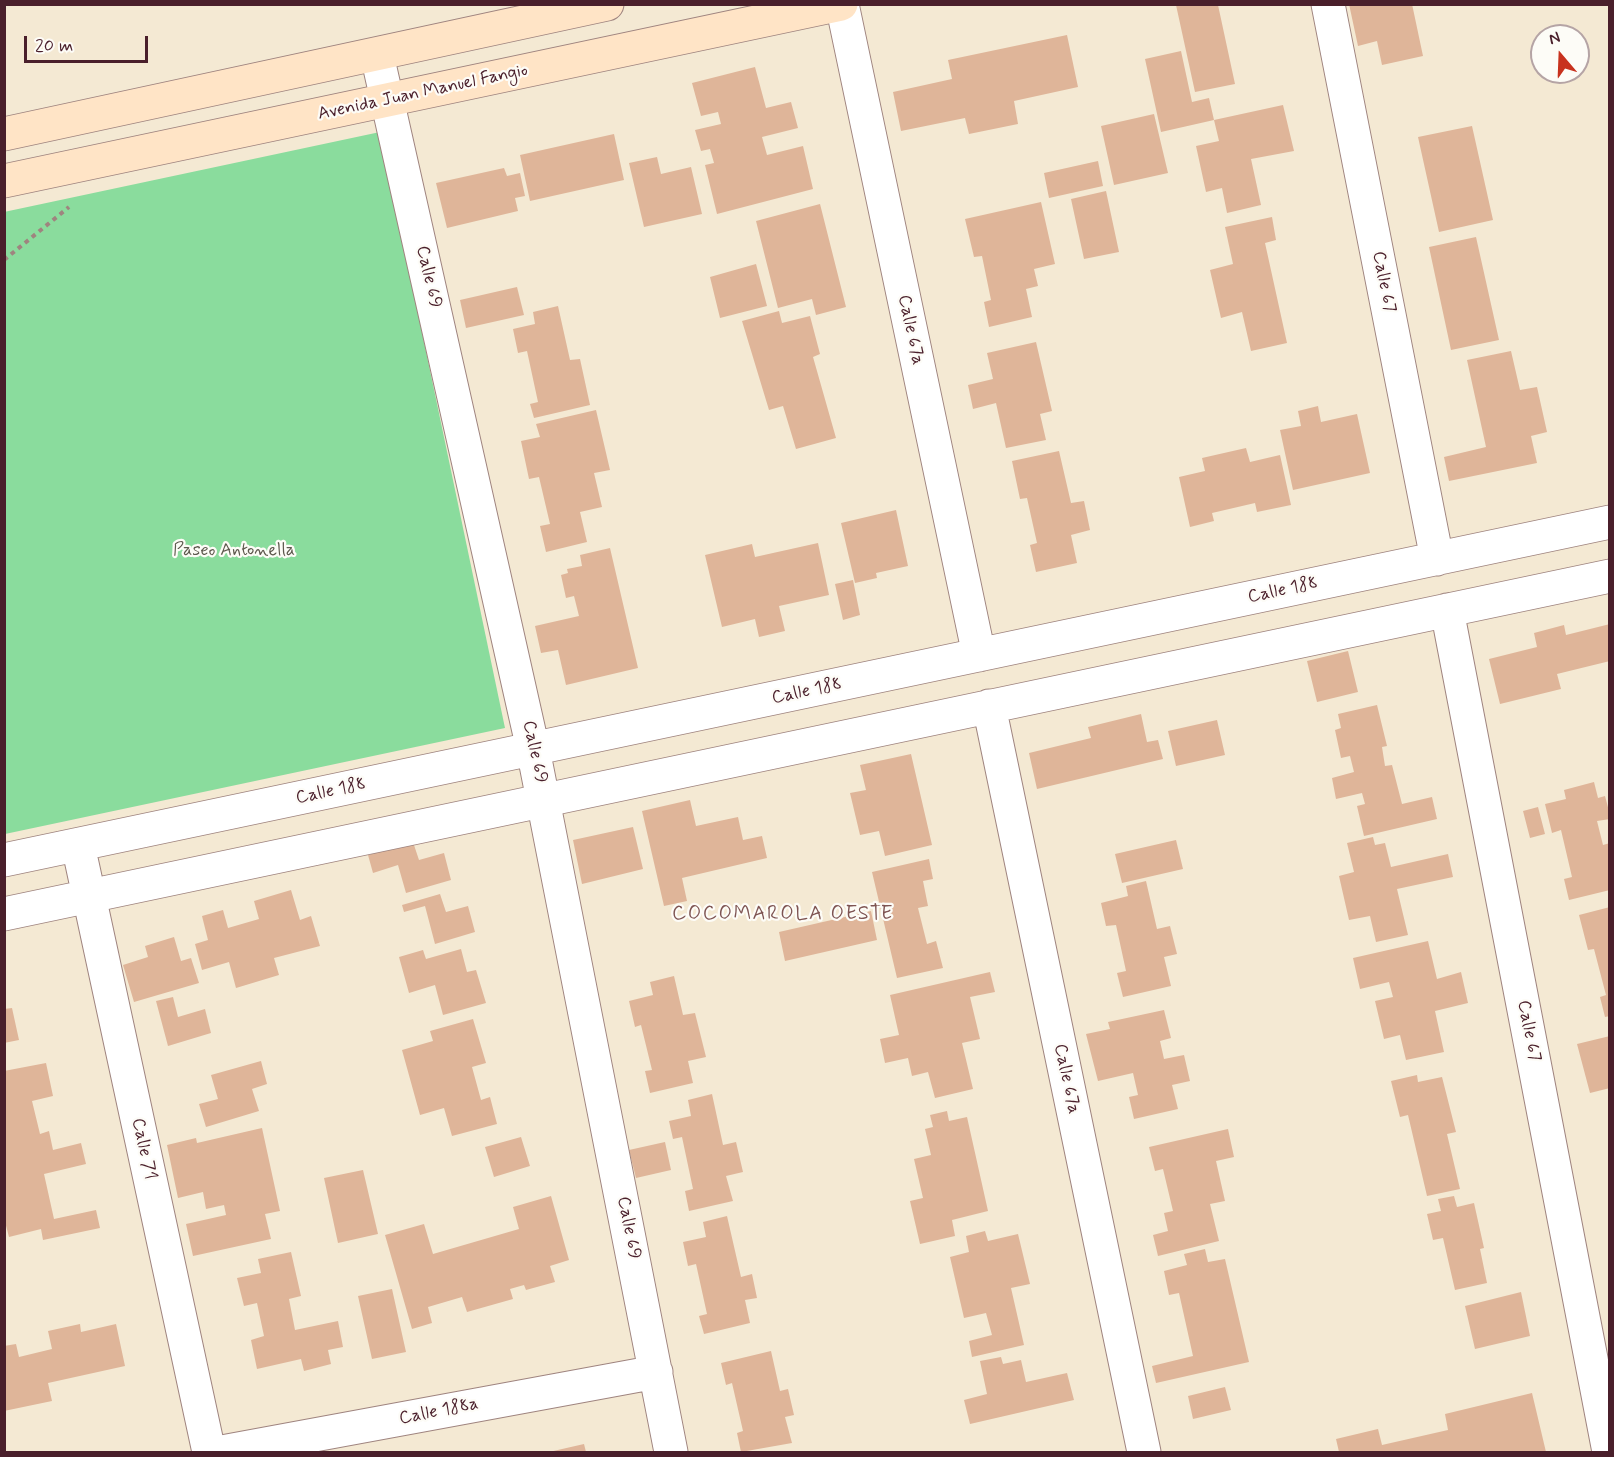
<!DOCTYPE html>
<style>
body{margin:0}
#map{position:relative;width:1614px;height:1457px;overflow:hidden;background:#f4e9d3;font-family:Mynerve,sans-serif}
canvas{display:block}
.frame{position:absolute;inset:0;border:6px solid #4a1f2b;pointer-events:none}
.north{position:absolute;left:1530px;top:24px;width:60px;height:60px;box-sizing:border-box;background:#fdfcf7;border:2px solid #b5a4a5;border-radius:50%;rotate:341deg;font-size:16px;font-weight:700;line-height:24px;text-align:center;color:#4a1f2b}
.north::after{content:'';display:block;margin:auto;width:21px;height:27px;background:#c8321e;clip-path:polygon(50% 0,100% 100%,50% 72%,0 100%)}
.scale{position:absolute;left:24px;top:36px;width:124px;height:27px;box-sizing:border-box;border:3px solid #4a1f2b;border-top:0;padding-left:8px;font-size:18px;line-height:21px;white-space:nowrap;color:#4a1f2b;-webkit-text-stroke:4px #fdfcf7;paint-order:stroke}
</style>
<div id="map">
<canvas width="1614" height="1457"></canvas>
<div class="frame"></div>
<div class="north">N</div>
<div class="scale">20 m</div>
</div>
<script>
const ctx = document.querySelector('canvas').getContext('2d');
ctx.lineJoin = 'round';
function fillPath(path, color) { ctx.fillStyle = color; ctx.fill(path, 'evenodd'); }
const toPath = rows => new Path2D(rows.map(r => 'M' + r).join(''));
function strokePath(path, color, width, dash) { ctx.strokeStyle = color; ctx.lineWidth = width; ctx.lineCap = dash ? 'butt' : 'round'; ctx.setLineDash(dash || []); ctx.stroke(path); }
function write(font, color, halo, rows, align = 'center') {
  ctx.font = font + ' Mynerve,sans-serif'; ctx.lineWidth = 4.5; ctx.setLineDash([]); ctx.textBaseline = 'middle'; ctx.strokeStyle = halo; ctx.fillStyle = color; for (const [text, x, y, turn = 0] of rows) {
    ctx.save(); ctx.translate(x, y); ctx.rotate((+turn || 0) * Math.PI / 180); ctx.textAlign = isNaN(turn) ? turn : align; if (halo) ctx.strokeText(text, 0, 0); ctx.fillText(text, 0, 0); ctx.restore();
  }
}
const green = toPath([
 [380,132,505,728,5,834,4,212]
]);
const building = toPath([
 [1349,4,1412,4,1423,56,1382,65,1377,41,1358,46],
 [1176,5,1218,5,1235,84,1195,92],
 [1067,35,1078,87,1014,101,1018,124,969,134,965,118,901,131,893,92,952,79,948,60],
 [1181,51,1192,102,1209,98,1214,120,1161,132,1145,59],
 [755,67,766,108,791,102,798,128,762,137,767,155,803,146,813,189,717,214,705,165,714,163,710,149,701,151,695,130,721,124,718,112,701,116,692,83],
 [1283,105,1294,151,1251,159,1261,205,1227,213,1222,188,1206,192,1196,146,1219,141,1214,120],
 [1154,114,1168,173,1114,185,1101,126],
 [1472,126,1493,220,1439,232,1418,137],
 [614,134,624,180,530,201,520,155],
 [657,157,661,174,691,167,702,214,644,227,629,163],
 [1098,161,1103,186,1049,198,1044,173],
 [504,168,507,176,520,173,525,196,515,198,518,211,447,228,436,183],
 [1106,191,1119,252,1084,259,1071,199],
 [1041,202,1055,264,1034,269,1038,286,1026,289,1032,317,989,327,984,302,991,300,982,256,974,257,965,219],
 [820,204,846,307,816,315,812,299,778,308,756,221],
 [1272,217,1276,240,1265,243,1287,343,1251,351,1242,312,1221,318,1210,270,1233,264,1225,227],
 [1476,237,1499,340,1451,350,1429,247],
 [756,264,767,306,720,318,710,277],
 [517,287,524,315,466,328,460,300],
 [558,306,570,360,580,359,590,405,534,418,530,404,538,402,527,351,518,353,513,329,535,324,533,312],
 [779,311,782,323,810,316,820,354,813,357,836,438,796,449,783,406,769,410,742,321],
 [1036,342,1052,411,1040,414,1046,440,1006,448,996,403,973,409,968,385,993,379,987,353],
 [1511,351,1520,390,1537,387,1547,432,1531,436,1537,463,1449,481,1444,457,1486,447,1467,360],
 [1318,406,1321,422,1357,414,1370,473,1293,490,1280,430,1301,426,1298,411],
 [596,410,610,470,594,473,602,507,580,512,587,542,546,552,540,526,550,524,539,477,529,479,521,441,540,437,536,424],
 [1246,448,1250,462,1280,455,1291,505,1257,512,1255,503,1212,513,1214,521,1190,527,1179,477,1205,471,1202,458],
 [1059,451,1071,503,1084,501,1090,530,1071,535,1077,563,1036,572,1030,545,1037,543,1027,498,1020,499,1012,461],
 [896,510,908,566,876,573,877,578,855,583,841,523],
 [818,543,829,595,779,606,785,631,759,637,755,619,722,627,705,555,752,544,755,557],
 [610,548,638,668,566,685,558,650,541,653,535,626,579,616,574,596,566,598,561,575,568,573,567,569,582,566,580,555],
 [853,580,860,615,843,620,835,584],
 [1610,624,1610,661,1557,674,1561,689,1500,704,1489,659,1537,647,1534,633,1564,625,1566,635],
 [1348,651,1358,692,1317,702,1307,661],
 [1377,705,1387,746,1382,747,1385,766,1392,765,1402,804,1432,797,1437,819,1364,836,1357,806,1365,804,1362,793,1336,799,1332,778,1354,772,1350,756,1341,758,1335,730,1341,728,1338,714],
 [1141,714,1147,742,1158,740,1163,759,1037,789,1029,753,1091,738,1088,727],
 [1217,720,1225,755,1176,766,1168,731],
 [911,754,932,845,885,856,879,831,860,835,850,793,866,790,860,765],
 [1594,782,1598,798,1605,796,1610,815,1610,819,1597,821,1603,845,1610,843,1610,890,1569,900,1564,879,1572,877,1561,830,1552,833,1545,804,1566,799,1564,790],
 [690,800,696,826,738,817,743,840,762,836,767,858,682,878,687,901,664,906,642,811],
 [1538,807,1545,834,1530,838,1523,811],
 [633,827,643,869,582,884,573,840],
 [1373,837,1375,845,1385,843,1391,867,1448,854,1453,877,1397,889,1408,935,1376,942,1370,916,1349,920,1339,876,1354,872,1347,843],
 [1176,840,1183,869,1122,883,1115,854],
 [413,842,419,860,444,853,451,880,406,893,398,865,373,873,368,855],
 [929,859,933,879,923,881,928,906,918,908,927,944,936,941,943,968,897,978,872,872],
 [1146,881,1157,929,1170,926,1177,954,1164,957,1171,986,1123,997,1117,973,1126,971,1116,925,1106,926,1101,903,1128,896,1126,886],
 [291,890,300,920,311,916,320,946,274,958,279,975,236,988,229,962,202,970,195,944,208,940,202,916,223,910,228,928,259,919,254,901],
 [440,894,446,912,468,906,475,932,435,944,425,906,404,912,402,905],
 [1610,907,1610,1016,1605,1017,1600,997,1606,995,1594,949,1588,950,1579,915],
 [871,911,877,940,785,961,779,932],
 [174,937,181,961,191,958,199,983,134,1002,123,965,148,957,145,946],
 [1428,941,1437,979,1461,972,1468,1003,1435,1011,1444,1052,1406,1060,1400,1035,1384,1039,1375,1001,1393,997,1389,982,1360,989,1353,958],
 [461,949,467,972,476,970,486,1003,443,1015,435,985,409,993,399,957,423,950,426,959],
 [990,972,995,992,970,997,980,1039,962,1043,973,1089,935,1098,928,1072,912,1076,908,1058,885,1063,880,1039,899,1035,890,995],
 [674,976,683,1015,695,1013,706,1057,688,1061,693,1083,650,1093,645,1071,652,1070,641,1025,635,1027,629,1001,653,995,650,982],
 [173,997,178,1017,205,1009,211,1033,168,1046,156,1001],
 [12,1008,19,1040,4,1043,4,1009],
 [1164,1010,1171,1038,1160,1041,1164,1059,1184,1055,1190,1081,1172,1085,1178,1109,1134,1119,1129,1097,1138,1095,1133,1073,1098,1081,1086,1034,1110,1029,1108,1022],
 [473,1019,486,1063,472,1067,481,1100,490,1097,497,1124,452,1136,444,1108,420,1115,402,1050,433,1041,430,1031],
 [1610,1036,1610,1088,1590,1093,1577,1044],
 [261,1061,267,1084,252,1089,259,1111,206,1127,199,1104,218,1099,211,1075],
 [46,1063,53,1096,32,1101,40,1134,49,1131,53,1150,81,1143,86,1164,44,1174,54,1219,96,1210,100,1228,43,1240,41,1229,9,1237,4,1218,4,1071],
 [1417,1075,1418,1082,1442,1077,1456,1132,1447,1134,1460,1189,1427,1196,1408,1115,1400,1117,1391,1081],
 [712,1094,723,1145,736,1142,743,1172,726,1176,733,1201,689,1211,685,1191,693,1189,682,1137,673,1139,669,1121,691,1116,688,1100],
 [947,1111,949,1121,967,1117,988,1211,952,1220,955,1236,920,1244,910,1201,923,1198,914,1159,931,1155,925,1129,933,1127,930,1115],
 [262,1128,280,1211,265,1214,271,1239,193,1256,186,1224,226,1215,224,1205,206,1209,203,1192,178,1198,167,1145,196,1138,197,1143],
 [1228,1129,1234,1157,1216,1161,1225,1201,1210,1204,1219,1241,1158,1256,1153,1235,1168,1231,1164,1213,1173,1211,1163,1169,1155,1171,1149,1147],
 [521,1137,530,1166,494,1177,485,1147],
 [665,1142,671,1170,636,1178,629,1150],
 [363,1170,378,1234,338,1243,324,1178],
 [551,1196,569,1260,550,1266,555,1282,526,1290,524,1285,510,1289,513,1299,467,1312,462,1297,428,1307,432,1323,412,1329,385,1235,424,1224,433,1254,519,1229,513,1207],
 [1454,1196,1457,1207,1474,1203,1484,1248,1480,1249,1487,1283,1455,1290,1443,1238,1433,1240,1427,1214,1441,1211,1438,1199],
 [727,1216,741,1277,752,1274,757,1298,745,1300,750,1323,704,1334,699,1316,707,1314,696,1264,688,1266,683,1242,706,1237,703,1222],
 [985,1231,988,1241,1018,1234,1030,1284,1011,1288,1024,1345,972,1357,969,1341,992,1335,986,1313,964,1318,950,1257,969,1252,966,1236],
 [1205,1249,1208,1262,1225,1259,1249,1362,1156,1383,1152,1366,1193,1356,1179,1293,1169,1295,1164,1271,1187,1265,1184,1254],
 [291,1252,301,1296,289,1299,295,1330,338,1321,343,1347,328,1350,331,1364,304,1371,301,1359,257,1369,251,1340,264,1336,257,1303,244,1306,237,1278,261,1273,258,1259],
 [392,1289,406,1352,372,1359,358,1296],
 [1521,1292,1530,1336,1475,1349,1465,1306],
 [80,1324,81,1332,116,1324,125,1366,48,1383,52,1401,4,1411,4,1346,16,1344,19,1357,52,1349,48,1331],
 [771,1351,780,1391,788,1389,794,1415,785,1417,792,1443,741,1452,737,1433,743,1431,732,1383,726,1385,721,1363],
 [1001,1357,1003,1364,1021,1360,1026,1382,1067,1373,1074,1400,970,1424,964,1400,987,1394,980,1361],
 [1225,1387,1231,1410,1193,1419,1188,1396],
 [1532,1393,1546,1452,1339,1452,1336,1439,1378,1429,1382,1445,1448,1430,1445,1414],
 [584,1444,586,1452,549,1452]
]);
const path = toPath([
 [4,260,69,207]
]);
const minor = toPath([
 [842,4,979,655],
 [1328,4,1437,559],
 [377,55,533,749,671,1452],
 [1447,610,1609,1452],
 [989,706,1144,1452],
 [78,845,209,1452],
 [4,860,1610,522],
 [4,914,1610,576],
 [222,1452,656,1372]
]);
const secondary = toPath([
 [4,134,607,4],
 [4,181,841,4]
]);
const streetNames = [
 ["Avenida Juan Manuel Fangio",423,93,-12],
 ["Calle 69",428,277,77],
 ["Calle 67",1383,282,79],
 ["Calle 67a",910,330,78],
 ["Calle 188",1283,591,-12],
 ["Calle 188",807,692,-12],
 ["Calle 69",534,752,78],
 ["Calle 188",331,792,-12],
 ["Calle 67",1528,1031,79],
 ["Calle 67a",1066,1079,78],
 ["Calle 71",143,1149,78],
 ["Calle 69",628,1228,79],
 ["Calle 188a",439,1412,-11]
];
const parkNames = [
 ["Paseo Antonella",234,551]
];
const neighbourhoodNames = [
 ["COCOMAROLA OESTE",783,915]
];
fillPath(green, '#8adc9d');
fillPath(building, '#dfb599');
strokePath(minor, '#9f847f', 35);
strokePath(secondary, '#9f847f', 35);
strokePath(path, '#9f847f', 4, [4.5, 4.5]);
strokePath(minor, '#fff', 33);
strokePath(secondary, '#ffe4c6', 33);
write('18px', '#4a1f2b', '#fdfcf7', streetNames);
write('18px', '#5d584d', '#fdfcf7', parkNames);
ctx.letterSpacing = '1.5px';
write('20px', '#7e5452', '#fdfcf7', neighbourhoodNames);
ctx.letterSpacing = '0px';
</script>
